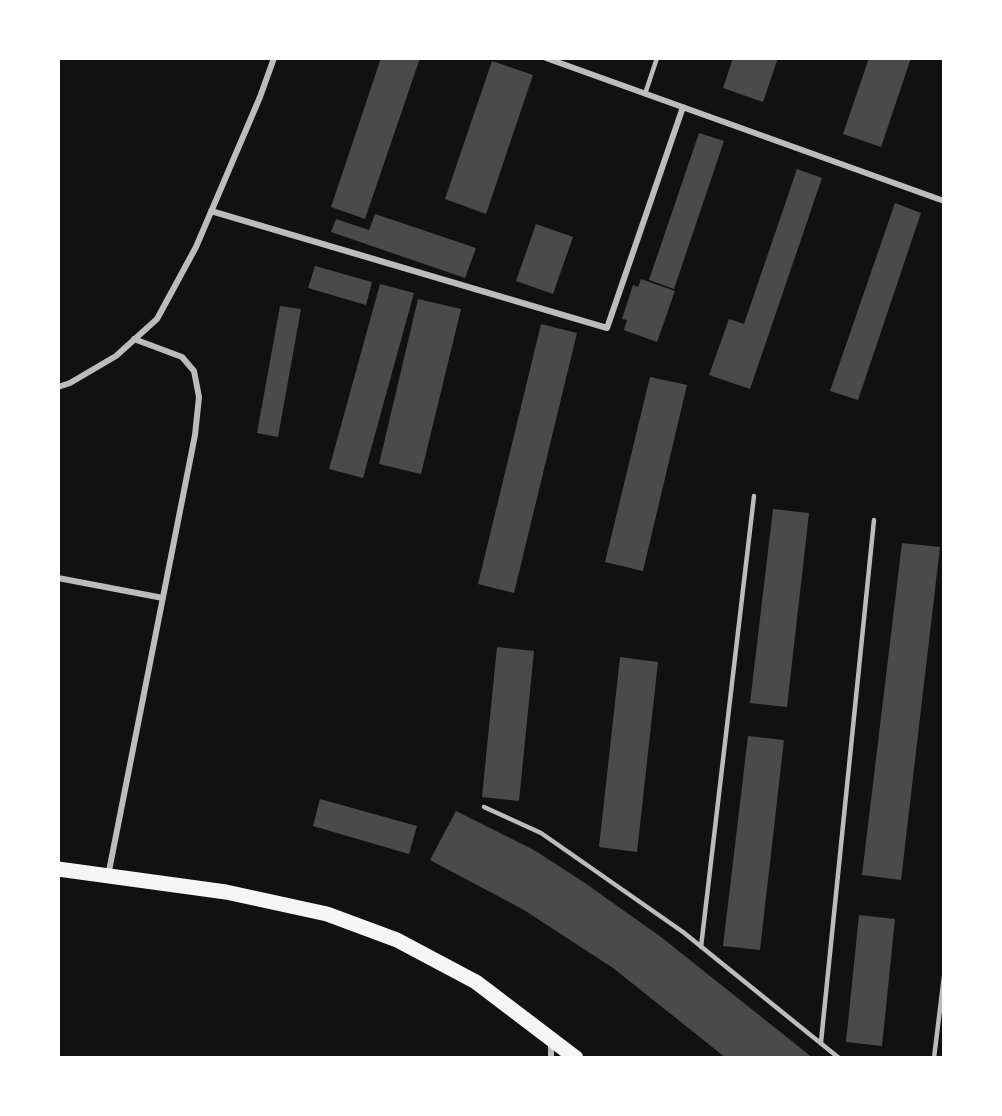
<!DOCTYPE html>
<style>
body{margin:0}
#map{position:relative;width:1002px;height:1116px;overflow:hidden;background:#111;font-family:"IBM Plex Sans",sans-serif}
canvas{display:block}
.frame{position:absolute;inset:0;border:60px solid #fff;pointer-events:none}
</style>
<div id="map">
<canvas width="1002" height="1116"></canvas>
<div class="frame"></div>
</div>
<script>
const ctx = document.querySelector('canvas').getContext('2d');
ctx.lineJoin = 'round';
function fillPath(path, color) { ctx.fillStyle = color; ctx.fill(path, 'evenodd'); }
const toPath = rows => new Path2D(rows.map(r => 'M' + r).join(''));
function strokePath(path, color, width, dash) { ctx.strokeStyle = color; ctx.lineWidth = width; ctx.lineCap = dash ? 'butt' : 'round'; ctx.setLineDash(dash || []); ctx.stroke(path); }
const building = toPath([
 [381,58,420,58,365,219,331,207],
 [733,58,778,58,763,102,723,88],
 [869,58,911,58,881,147,843,134],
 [492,61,533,75,486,214,445,199],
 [699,133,724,141,674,289,649,280],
 [797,169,822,178,750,389,709,375,729,319,744,324],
 [895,203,921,213,858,400,830,391],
 [375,214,476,248,465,278,331,232,336,219,369,230],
 [536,224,573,237,553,294,516,281],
 [315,266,372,282,366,305,308,288],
 [641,279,675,291,657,342,624,330,627,320,622,319,633,285,638,287],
 [380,284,414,293,363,478,329,469],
 [418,299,461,309,421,474,379,464],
 [280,306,301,309,278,437,257,433],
 [541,324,577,333,514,593,478,584],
 [650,377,687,385,643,571,605,562],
 [773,509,809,513,787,707,750,703],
 [902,543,940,547,901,880,862,875],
 [497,647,534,651,519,801,482,797],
 [620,657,658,662,637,852,599,847],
 [748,736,784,740,760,950,723,946],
 [320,799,417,826,409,854,313,826],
 [456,811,534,850,585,883,661,937,813,1058,726,1058,613,968,524,910,430,860],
 [859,915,895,919,882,1046,846,1042]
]);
const service = toPath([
 [645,94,657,58],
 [484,807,541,833,683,932,839,1058],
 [701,947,754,496],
 [821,1042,874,520],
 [934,1058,944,976]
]);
const minor = toPath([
 [546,58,944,201],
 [211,211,607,328,683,107],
 [58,387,70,383,116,356,157,319,196,247,260,97,274,58],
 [58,578,163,598],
 [108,876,195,435,199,397,194,371,182,357,134,339],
 [551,1058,551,1042]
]);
const primary = toPath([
 [58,869,226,892,327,914,397,940,476,982,576,1058]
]);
fillPath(building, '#4a4a4a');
strokePath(service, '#bcbcbc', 4.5);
strokePath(minor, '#bcbcbc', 6);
strokePath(primary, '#f5f5f5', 15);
</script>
